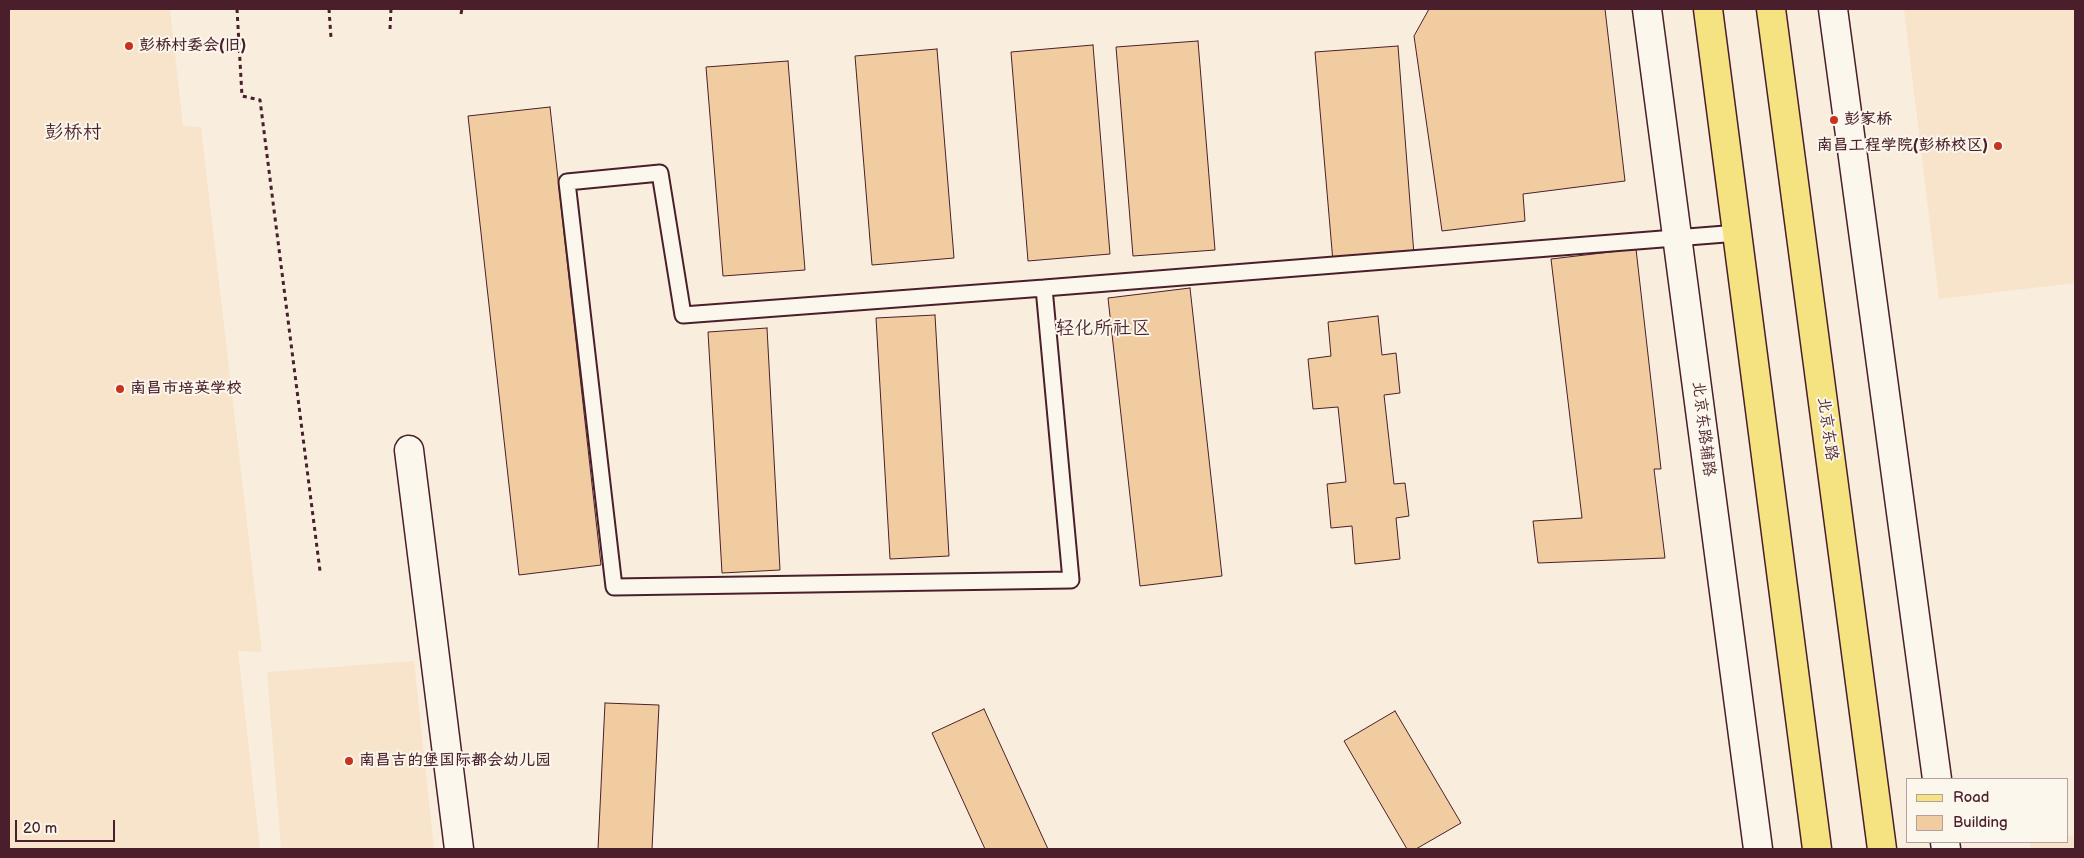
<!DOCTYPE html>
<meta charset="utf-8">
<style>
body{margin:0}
#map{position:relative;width:2084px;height:858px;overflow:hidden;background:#f9eedd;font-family:"Balsamiq Sans",sans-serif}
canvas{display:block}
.frame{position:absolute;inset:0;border:10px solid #4a1f2b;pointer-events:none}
.legend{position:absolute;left:1906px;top:778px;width:162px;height:65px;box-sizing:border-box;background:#fbf7ec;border:1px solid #b4a19f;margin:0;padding:6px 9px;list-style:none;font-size:15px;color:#4a1f2b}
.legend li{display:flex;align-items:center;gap:10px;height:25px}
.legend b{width:25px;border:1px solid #b4a19f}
.scale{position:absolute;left:15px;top:820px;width:100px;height:22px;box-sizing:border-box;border:2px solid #4a1f2b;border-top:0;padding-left:6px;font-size:15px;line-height:18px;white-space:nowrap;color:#4a1f2b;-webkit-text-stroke:4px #fbf7ec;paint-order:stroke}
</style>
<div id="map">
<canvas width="2084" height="858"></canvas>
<div class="frame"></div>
<ul class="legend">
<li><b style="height:6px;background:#f5e382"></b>Road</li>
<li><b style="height:14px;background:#f1cca1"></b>Building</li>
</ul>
<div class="scale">20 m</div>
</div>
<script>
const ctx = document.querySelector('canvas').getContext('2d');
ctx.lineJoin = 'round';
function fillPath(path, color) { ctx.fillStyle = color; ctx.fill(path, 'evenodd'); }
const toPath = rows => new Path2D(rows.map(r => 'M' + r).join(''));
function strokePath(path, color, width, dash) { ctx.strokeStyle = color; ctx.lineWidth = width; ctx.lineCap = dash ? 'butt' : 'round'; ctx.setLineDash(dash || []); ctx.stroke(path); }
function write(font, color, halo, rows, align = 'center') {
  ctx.font = font + ' "Balsamiq Sans","LXGW WenKai TC",sans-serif'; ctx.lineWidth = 4; ctx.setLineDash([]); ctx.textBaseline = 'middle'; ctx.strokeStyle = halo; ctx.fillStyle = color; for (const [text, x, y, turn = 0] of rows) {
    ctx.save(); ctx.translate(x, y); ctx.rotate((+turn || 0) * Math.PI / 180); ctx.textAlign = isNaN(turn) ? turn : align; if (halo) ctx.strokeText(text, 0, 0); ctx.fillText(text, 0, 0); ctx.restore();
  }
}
const built = toPath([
 [9,9,170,9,183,126,201,127,262,652,238,651,260,849,9,849],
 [1904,9,2075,9,2075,283,1939,299],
 [414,661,434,849,281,849,267,672],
 [2075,835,2075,849,2031,849,2030,842,2068,842,2068,836]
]);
const building = toPath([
 [1429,9,1605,9,1625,181,1523,194,1525,221,1442,231,1414,36,1429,9],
 [1198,41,1215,250,1133,256,1116,47,1198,41],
 [1093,45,1110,254,1028,261,1011,52,1093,45],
 [1398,46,1414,255,1333,262,1315,52,1398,46],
 [937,49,954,258,872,265,855,56,937,49],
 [788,61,805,270,723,276,706,67,788,61],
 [550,107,601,565,519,575,468,116,550,107],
 [1636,249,1661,469,1654,469,1665,558,1538,563,1533,521,1582,518,1551,259,1636,249],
 [1190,288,1222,576,1140,586,1108,298,1190,288],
 [935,315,949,556,890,559,876,318,935,315],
 [1378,316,1382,355,1396,353,1400,393,1384,395,1394,484,1405,483,1409,516,1396,518,1400,559,1355,564,1352,526,1331,528,1327,484,1346,482,1338,407,1313,409,1308,359,1331,356,1328,322,1378,316],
 [767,328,780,570,722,573,708,332,767,328],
 [605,703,659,705,652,849,598,849,605,703],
 [984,709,1048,849,985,849,932,733,984,709],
 [1395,711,1461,823,1416,849,1407,849,1344,741,1395,711]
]);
const path = toPath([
 [237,9,242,96,260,100,320,571],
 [329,9,331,38],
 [461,14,462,9],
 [390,29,391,9]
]);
const lane = toPath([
 [1044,288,683,315,660,173,567,182,614,587,1071,580,1044,288,1738,233]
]);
const street = toPath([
 [409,450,459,849]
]);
const secondary = toPath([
 [1647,9,1758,849],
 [1833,9,1937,779],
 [1945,842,1946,849]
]);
const primary = toPath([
 [1708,9,1817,849],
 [1771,9,1882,849]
]);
const markers = [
 [129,46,5,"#c8321e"],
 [1834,120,5,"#c8321e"],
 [1998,146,5,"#c8321e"],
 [120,389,5,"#c8321e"],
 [349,761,5,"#c8321e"]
];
const poiNames = [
 ["彭桥村委会(旧)",139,46],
 ["彭家桥",1844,120],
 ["南昌工程学院(彭桥校区)",1988,146,"right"],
 ["南昌市培英学校",130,389],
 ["南昌吉的堡国际都会幼儿园",359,761]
];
const streetNames = [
 ["北京东路辅路",1703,429,83],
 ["北京东路",1827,429,82]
];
const quarterNames = [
 ["彭桥村",73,133],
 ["轻化所社区",1103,329]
];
fillPath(built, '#f7e4cb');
fillPath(building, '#f1cca1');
strokePath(building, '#4a1f2b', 1);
strokePath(lane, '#4a1f2b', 19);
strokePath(street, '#4a1f2b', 31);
strokePath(secondary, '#4a1f2b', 31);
strokePath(primary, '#4a1f2b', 31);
strokePath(path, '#4a1f2b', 3, [4, 4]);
strokePath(lane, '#fbf7ec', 15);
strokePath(street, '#fbf7ec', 28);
strokePath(secondary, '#fbf7ec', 28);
strokePath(primary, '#f5e382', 28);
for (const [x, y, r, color] of markers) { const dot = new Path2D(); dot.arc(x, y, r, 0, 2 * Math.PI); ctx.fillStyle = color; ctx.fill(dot); strokePath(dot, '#fbf7ec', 2); }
write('bold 16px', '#4a1f2b', '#fbf7ec', poiNames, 'left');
write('16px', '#4a1f2b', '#fbf7ec', streetNames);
write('19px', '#4a1f2b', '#fbf7ec', quarterNames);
</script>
